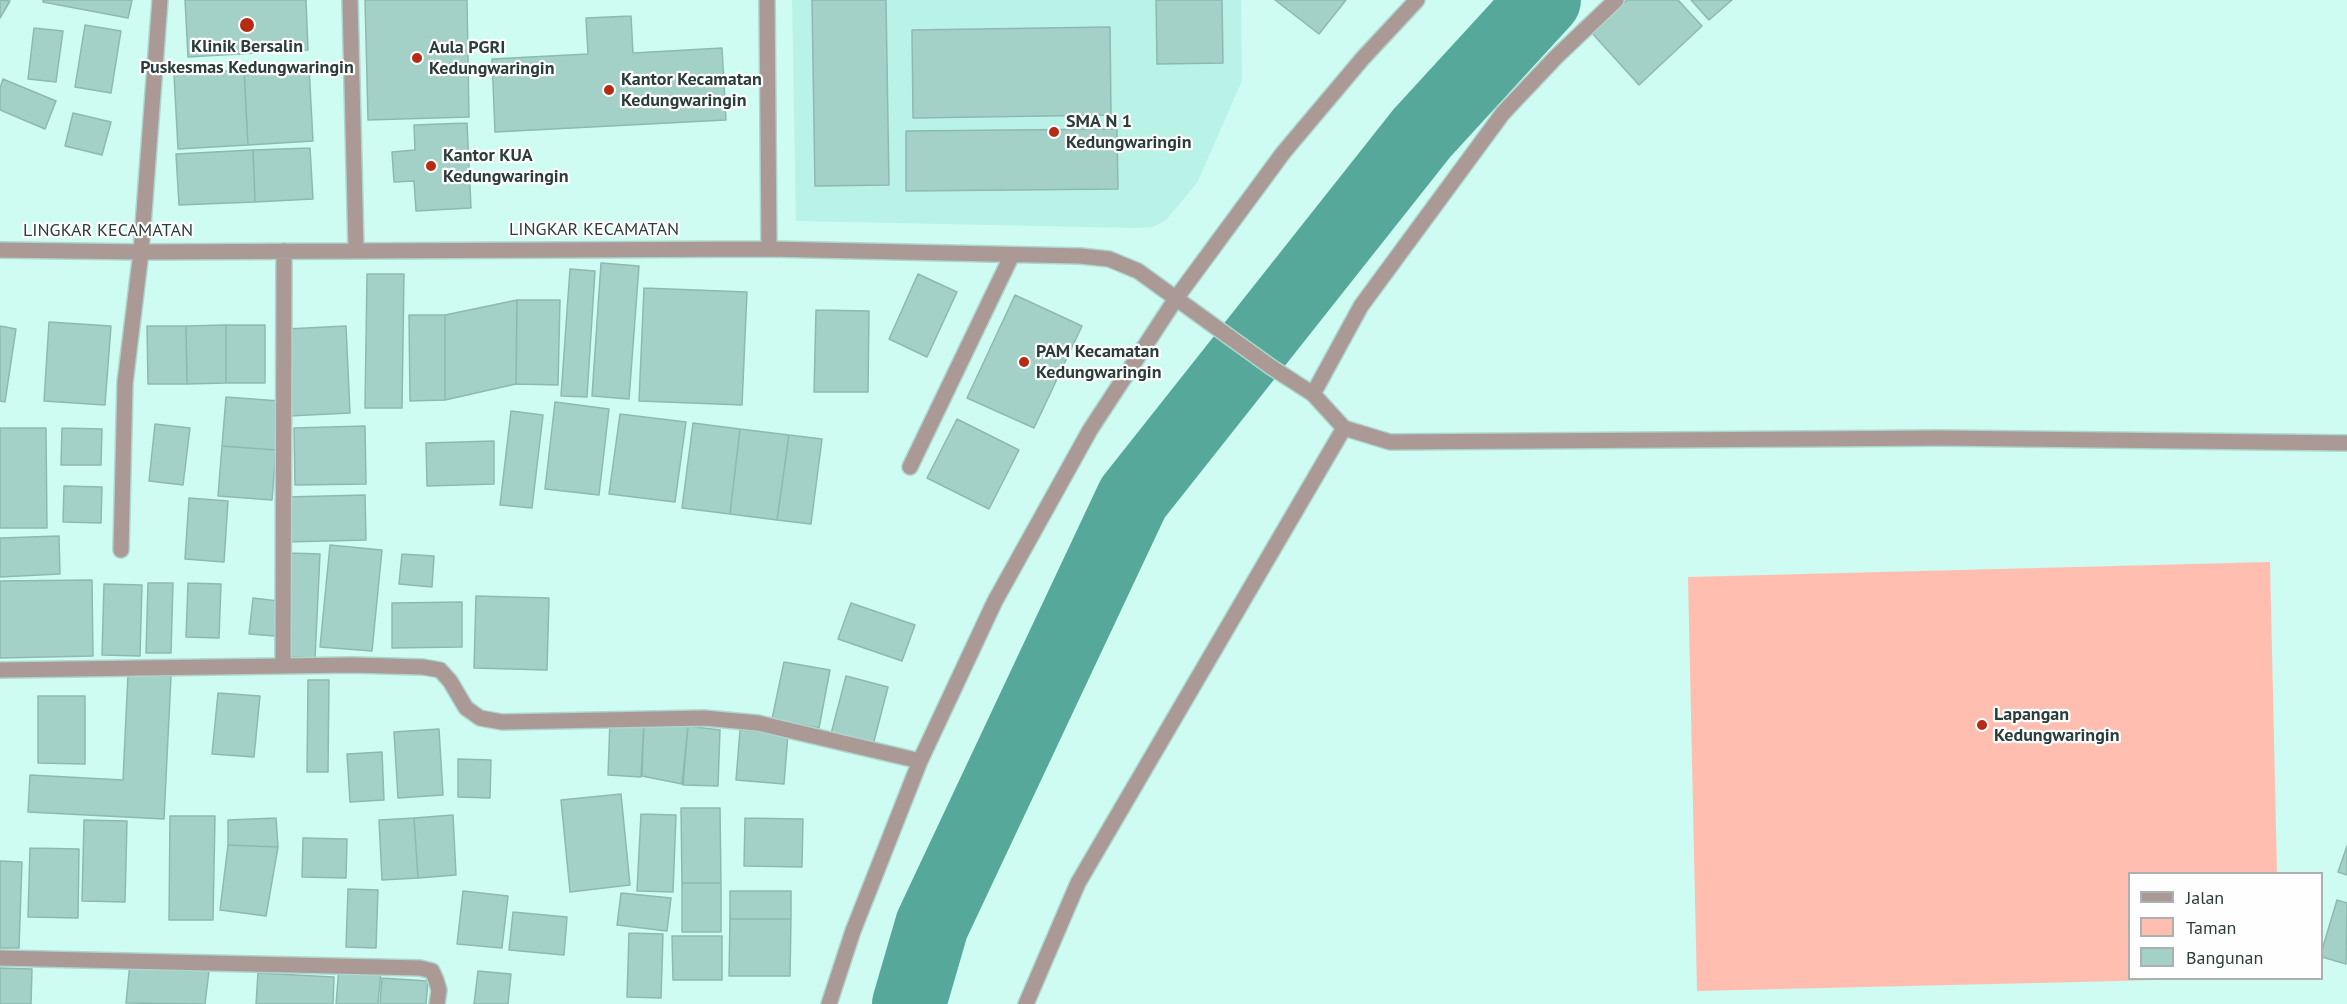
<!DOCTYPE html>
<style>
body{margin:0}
#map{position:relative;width:2347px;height:1004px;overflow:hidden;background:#cefcf3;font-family:"PT Sans",sans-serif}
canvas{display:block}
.legend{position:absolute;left:2128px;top:872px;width:195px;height:108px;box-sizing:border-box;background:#fefefe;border:2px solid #aab1b0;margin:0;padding:8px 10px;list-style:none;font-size:18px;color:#2b3d3a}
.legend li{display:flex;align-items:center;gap:12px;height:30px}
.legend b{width:30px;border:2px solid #aab1b0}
</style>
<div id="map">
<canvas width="2347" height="1004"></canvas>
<ul class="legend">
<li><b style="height:8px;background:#ab9995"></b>Jalan</li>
<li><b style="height:16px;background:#ffbeb0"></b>Taman</li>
<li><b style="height:16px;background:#a3d0c7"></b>Bangunan</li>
</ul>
</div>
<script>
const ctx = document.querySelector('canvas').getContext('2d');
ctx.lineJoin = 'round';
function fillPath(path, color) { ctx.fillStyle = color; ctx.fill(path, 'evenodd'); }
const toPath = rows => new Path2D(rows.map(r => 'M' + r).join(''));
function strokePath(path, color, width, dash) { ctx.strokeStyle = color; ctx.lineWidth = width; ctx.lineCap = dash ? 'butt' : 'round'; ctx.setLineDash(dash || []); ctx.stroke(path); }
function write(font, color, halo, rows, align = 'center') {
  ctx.font = font + ' "PT Sans",sans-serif'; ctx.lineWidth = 4.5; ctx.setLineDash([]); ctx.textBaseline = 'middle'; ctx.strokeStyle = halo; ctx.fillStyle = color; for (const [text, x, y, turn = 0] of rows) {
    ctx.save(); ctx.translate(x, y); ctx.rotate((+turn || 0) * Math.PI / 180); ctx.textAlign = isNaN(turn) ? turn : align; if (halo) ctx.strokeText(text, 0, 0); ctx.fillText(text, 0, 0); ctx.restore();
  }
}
const built = toPath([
 [792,0,812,0,815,186,889,185,886,0,1156,0,1157,64,1223,63,1222,0,1241,0,1242,81,1197,183,1166,220,1153,227,1137,228,796,221]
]);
const green = toPath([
 [2270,562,2277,873,2130,874,2130,978,2204,979,1697,991,1688,577]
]);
const river = toPath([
 [909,1004,932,925,1133,498,1422,133,1544,0]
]);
const building = toPath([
 [0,0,10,1,0,18,0,0],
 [43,0,132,0,128,18,43,2,43,0],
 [185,0,306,0,308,50,188,57,185,0],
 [365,0,467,0,469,117,368,120,365,0],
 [812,0,886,0,889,185,815,186,812,0],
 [1156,0,1222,0,1223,63,1157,64,1156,0],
 [1275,0,1346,0,1319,34,1275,0],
 [1627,0,1678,0,1702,26,1639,85,1591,32,1627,0],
 [1691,0,1732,0,1709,20,1691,0],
 [631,16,633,53,722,48,726,120,495,132,492,59,588,54,586,18,631,16],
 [85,25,121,31,111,93,75,87,85,25],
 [1110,27,1111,115,913,118,912,30,1110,27],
 [34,28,63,31,56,82,28,79,34,28],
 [309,67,313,141,248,145,244,70,309,67],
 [244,70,248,145,178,149,174,74,244,70],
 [3,79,56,101,45,129,0,110,0,88,3,79],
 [73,113,111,122,102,155,65,146,73,113],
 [467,123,471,208,416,211,414,181,394,182,392,152,415,150,414,125,467,123],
 [1117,129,1118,189,906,191,906,131,1117,129],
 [310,148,313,199,255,202,253,150,310,148],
 [253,150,255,202,179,205,176,154,253,150],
 [601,263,639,266,629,399,592,396,601,263],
 [570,269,595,271,587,397,561,396,570,269],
 [367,274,404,274,402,408,365,408,367,274],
 [918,274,957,292,927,357,889,339,918,274],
 [644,288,747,292,742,405,639,401,644,288],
 [1015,295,1082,326,1034,428,967,398,1015,295],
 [517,300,516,384,445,400,445,315,517,300],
 [517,300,560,300,558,385,516,384,517,300],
 [816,310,869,311,868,392,814,392,816,310],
 [409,315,445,315,445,400,410,401,409,315],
 [49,322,111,326,105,405,44,401,49,322],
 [226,325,226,383,187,384,186,326,226,325],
 [226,325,265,325,265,383,226,383,226,325],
 [0,326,16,329,5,402,0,401,0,326],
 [147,326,186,326,187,384,148,384,147,326],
 [346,326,350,413,289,416,286,329,346,326],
 [226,397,280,401,276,450,222,446,226,397],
 [555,402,609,409,599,495,545,489,555,402],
 [511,411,543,415,532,508,500,505,511,411],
 [620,414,686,422,675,502,609,494,620,414],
 [957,419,1019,450,989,509,927,478,957,419],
 [693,423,740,429,730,514,682,508,693,423],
 [155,424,190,428,183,485,149,481,155,424],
 [365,426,366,484,295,485,294,428,365,426],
 [0,428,46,428,47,528,0,528,0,428],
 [62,428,102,429,101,465,61,465,62,428],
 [740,429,789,435,777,520,730,514,740,429],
 [789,435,822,439,811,524,777,520,789,435],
 [494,441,494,484,427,486,426,443,494,441],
 [222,446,276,450,272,500,218,496,222,446],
 [64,486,102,487,101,523,63,522,64,486],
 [365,495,366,540,286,542,286,497,365,495],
 [189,498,228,501,224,562,185,559,189,498],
 [59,536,60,574,0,577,0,538,59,536],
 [330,545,382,550,372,651,320,647,330,545],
 [291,553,320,554,315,658,286,657,291,553],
 [402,554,434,556,432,587,399,584,402,554],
 [92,580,93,656,0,658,0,581,92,580],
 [148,583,173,583,171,653,146,653,148,583],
 [188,583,221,584,219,638,186,637,188,583],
 [104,584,142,585,140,656,102,655,104,584],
 [476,596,549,598,547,670,474,668,476,596],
 [253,598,278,601,275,636,249,634,253,598],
 [462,602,462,647,392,648,392,603,462,602],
 [851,603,915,625,902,661,838,639,851,603],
 [784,662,830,670,819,728,772,719,784,662],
 [128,674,171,676,164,819,28,812,30,775,123,780,128,674],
 [846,676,888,687,873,745,831,734,846,676],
 [308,680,329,680,328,772,307,772,308,680],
 [218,693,260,696,254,757,212,754,218,693],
 [38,696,85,696,85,764,38,763,38,696],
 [610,720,644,721,641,777,608,775,610,720],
 [644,721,688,726,682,784,642,776,644,721],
 [688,726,720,730,718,786,683,785,688,726],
 [439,729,443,795,398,798,394,732,439,729],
 [740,730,788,734,784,784,736,780,740,730],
 [382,752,384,800,350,802,347,754,382,752],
 [458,759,491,760,490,798,458,797,458,759],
 [621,794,630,885,570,892,561,800,621,794],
 [681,808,720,808,721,883,682,883,681,808],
 [641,814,676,815,673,892,637,891,641,814],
 [453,815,456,875,418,878,414,818,453,815],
 [170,816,215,816,213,920,169,920,170,816],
 [276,818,278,847,228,845,228,820,276,818],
 [414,818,418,878,382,880,379,820,414,818],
 [745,818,803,819,802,867,744,866,745,818],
 [84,820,127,821,125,902,82,901,84,820],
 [303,838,347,839,346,878,302,877,303,838],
 [228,845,278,847,266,916,220,910,228,845],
 [2347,846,2347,875,2338,872,2347,846],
 [30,848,79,849,78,918,28,917,30,848],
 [0,861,22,862,19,948,0,948,0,861],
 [682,883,721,883,721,932,682,932,682,883],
 [348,889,378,890,376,948,346,947,348,889],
 [463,891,508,896,502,948,457,944,463,891],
 [730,891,791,891,791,919,730,919,730,891],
 [621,893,671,898,667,931,617,925,621,893],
 [2337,900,2347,903,2346,964,2322,957,2322,950,2337,900],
 [513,912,567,917,564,955,509,950,513,912],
 [730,919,791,919,790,976,729,976,730,919],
 [629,933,663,934,661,998,627,997,629,933],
 [672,936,722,936,722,980,673,980,672,936],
 [130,963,209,971,205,1004,126,1003,130,963],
 [339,967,381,971,378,1004,336,1004,339,967],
 [0,968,32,969,31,1004,0,1004,0,968],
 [478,971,511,974,508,1004,474,1004,478,971],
 [258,973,334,977,333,1004,256,1004,258,973],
 [382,978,428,981,426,1004,380,1004,382,978]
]);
const minor = toPath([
 [350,0,356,249],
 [767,0,769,249],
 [0,250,141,252,769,249,1080,256,1109,259,1138,271,1271,367,1313,394,1344,428,1390,442,1941,438,2347,443],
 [1313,394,1361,306,1503,113,1556,57,1616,0],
 [910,467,1012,255],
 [121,550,125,383,141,252,160,0],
 [283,666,284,251],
 [0,670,352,665,423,667,440,670,450,681,466,708,480,718,502,722,704,718,758,723,920,761],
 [0,958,420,968,432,971,436,980,439,990,437,1004],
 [829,1004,853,931,920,761,995,601,1090,430,1177,297,1283,153,1363,58,1417,0],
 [1026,1004,1078,883,1344,428]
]);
const markers = [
 [247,25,8,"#b72b15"],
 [417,58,6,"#b72b15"],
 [609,90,6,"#b72b15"],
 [1054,132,6,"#b72b15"],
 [431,166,6,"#b72b15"],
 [1024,362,6,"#b72b15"],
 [1982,725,6,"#b72b15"]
];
const poiNames = [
 ["Klinik Bersalin",247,47,"center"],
 ["Puskesmas Kedungwaringin",247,68,"center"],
 ["Aula PGRI",429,48],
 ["Kedungwaringin",429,69],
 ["Kantor Kecamatan",621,80],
 ["Kedungwaringin",621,101],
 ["SMA N 1",1066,122],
 ["Kedungwaringin",1066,143],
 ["Kantor KUA",443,156],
 ["Kedungwaringin",443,177],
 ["PAM Kecamatan",1036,352],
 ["Kedungwaringin",1036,373],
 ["Lapangan",1994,715],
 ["Kedungwaringin",1994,736]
];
const streetNames = [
 ["LINGKAR KECAMATAN",594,230],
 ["LINGKAR KECAMATAN",108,231]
];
fillPath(built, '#b9f2e6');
fillPath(green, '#ffbeb0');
strokePath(river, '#56a89a', 74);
fillPath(building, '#a3d0c7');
strokePath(building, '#8db9b1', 1.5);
strokePath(minor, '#add6ce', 18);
strokePath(minor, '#ab9995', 15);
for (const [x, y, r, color] of markers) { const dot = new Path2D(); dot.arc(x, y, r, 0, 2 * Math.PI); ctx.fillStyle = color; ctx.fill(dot); strokePath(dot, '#fefefe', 2); }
write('bold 18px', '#2b3d3a', '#fefefe', poiNames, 'left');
write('18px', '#2b3d3a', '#fefefe', streetNames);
</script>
